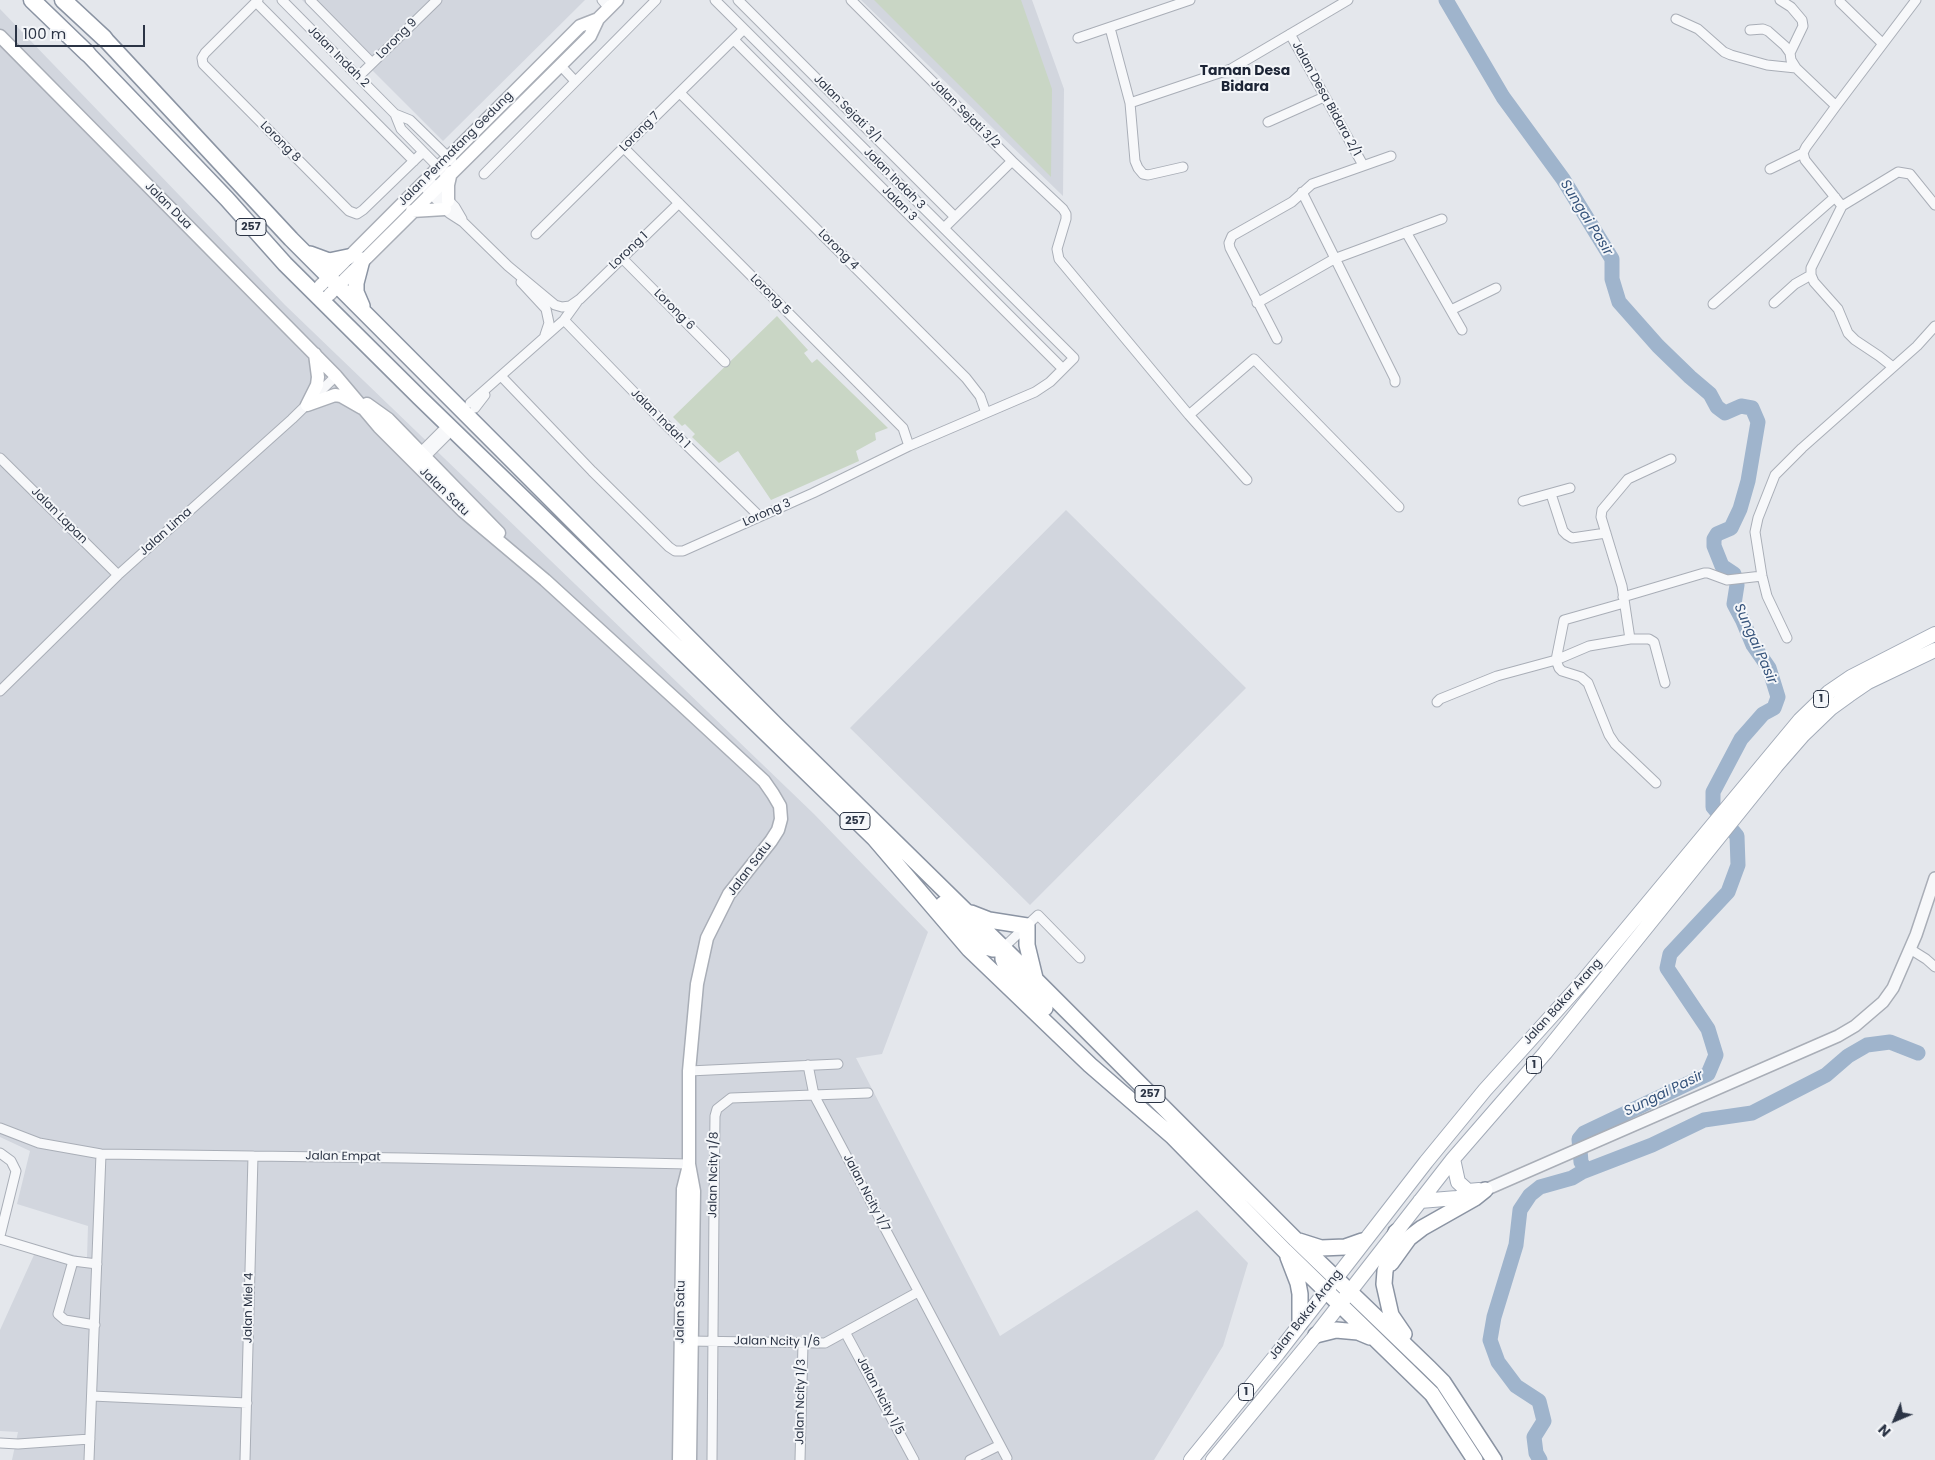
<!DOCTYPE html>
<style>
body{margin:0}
#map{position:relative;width:1935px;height:1460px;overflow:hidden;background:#e4e7ec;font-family:Poppins,sans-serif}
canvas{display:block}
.north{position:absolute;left:1870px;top:1395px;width:50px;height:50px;-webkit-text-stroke:4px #f4f6f9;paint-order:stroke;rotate:225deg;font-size:14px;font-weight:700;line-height:20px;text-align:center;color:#2b3445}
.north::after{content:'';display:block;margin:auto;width:18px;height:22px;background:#2b3445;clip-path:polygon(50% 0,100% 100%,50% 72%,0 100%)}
.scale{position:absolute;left:15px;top:25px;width:130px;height:22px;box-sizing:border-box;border:2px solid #2b3445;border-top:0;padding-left:6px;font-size:15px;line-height:18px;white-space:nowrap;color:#2b3445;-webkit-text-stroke:4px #f4f6f9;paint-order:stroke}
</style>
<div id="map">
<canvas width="1935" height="1460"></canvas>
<div class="north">N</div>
<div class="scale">100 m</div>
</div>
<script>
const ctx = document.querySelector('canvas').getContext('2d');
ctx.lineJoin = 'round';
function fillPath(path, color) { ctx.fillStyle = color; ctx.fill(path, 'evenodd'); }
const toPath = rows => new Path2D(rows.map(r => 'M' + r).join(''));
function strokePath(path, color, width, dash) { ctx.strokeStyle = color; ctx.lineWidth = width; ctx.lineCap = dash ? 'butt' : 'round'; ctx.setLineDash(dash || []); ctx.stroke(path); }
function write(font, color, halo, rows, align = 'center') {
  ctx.font = font + ' Poppins,sans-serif'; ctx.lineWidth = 4; ctx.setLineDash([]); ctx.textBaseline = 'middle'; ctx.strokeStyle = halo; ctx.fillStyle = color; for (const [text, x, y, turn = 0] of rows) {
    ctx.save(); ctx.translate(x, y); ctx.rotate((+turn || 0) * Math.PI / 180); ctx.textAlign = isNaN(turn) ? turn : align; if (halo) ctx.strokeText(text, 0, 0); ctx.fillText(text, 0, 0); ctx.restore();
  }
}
const built = toPath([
 [302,0,585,0,443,141],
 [861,0,1032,0,1064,89,1063,196],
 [0,9,285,305,814,814,928,932,882,1054,856,1058,1000,1336,1197,1210,1248,1263,1223,1346,1154,1460,12,1460,18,1432,0,1431,0,1330,38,1246,87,1258,88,1226,17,1204,30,1151,0,1137],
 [1066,510,1246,688,1030,905,850,728]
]);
const green = toPath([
 [874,0,1021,0,1052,89,1051,177],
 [777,316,808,350,804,353,812,363,817,359,888,428,875,433,876,440,856,451,859,461,771,500,738,451,719,463,692,437,695,434,685,424,682,426,673,417]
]);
const river = toPath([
 [1446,0,1503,97,1563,179,1612,259,1612,279,1619,302,1658,346,1690,377,1710,394,1717,407,1725,413,1741,406,1752,408,1758,422,1748,481,1740,509,1731,528,1717,534,1714,539,1714,546,1722,566,1734,574,1737,585,1734,604,1743,621,1753,645,1769,668,1778,697,1774,708,1763,714,1741,739,1713,792,1713,807,1737,836,1738,865,1728,892,1670,954,1667,968,1708,1029,1716,1055,1708,1074,1584,1133,1579,1139,1581,1162,1584,1167,1582,1172,1572,1178,1540,1187,1530,1195,1520,1210,1516,1245,1494,1317,1490,1340,1498,1362,1516,1386,1539,1401,1544,1421,1534,1437,1536,1453,1540,1460],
 [1582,1172,1652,1145,1704,1120,1752,1113,1826,1075,1848,1056,1867,1045,1890,1042,1918,1053]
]);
const minor = toPath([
 [258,0,205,53,202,58,203,64,349,211,357,214,363,210,423,152],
 [282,0,395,114,401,129,447,176],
 [310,0,372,63],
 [602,0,609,8],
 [738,0,955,217],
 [851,0,1012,161,944,228],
 [1780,0,1791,7,1802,20,1803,26,1790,53,1791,60,1796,68,1836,106],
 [1916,0,1836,106,1806,147,1803,153,1805,160,1842,206,1898,172,1910,174,1935,205],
 [256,2,414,161],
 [1840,2,1882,43],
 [1676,19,1698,29,1724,52,1731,55,1767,65,1796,68],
 [1110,28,1130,103,1135,161,1138,168,1143,174,1148,175,1183,167],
 [1750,30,1763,29,1768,31,1785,46,1790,53],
 [1290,34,1363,165],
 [1078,38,1190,0],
 [734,40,1063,369],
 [560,65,575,81],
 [358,77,437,0],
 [680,93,966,378,980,396,986,413],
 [1130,103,1231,69,1348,0],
 [395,114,410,120,452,161],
 [1268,122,1324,97],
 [624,148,903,428,909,446],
 [1012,161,1063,209,1066,214,1066,219,1057,249,1059,259,1189,415,1247,480],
 [1770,169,1803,153],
 [484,174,656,0],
 [427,178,455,207,462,219],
 [427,190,449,213,463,222,508,266,555,305,562,307,570,306,580,299,679,203],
 [1302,192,1395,379,1395,382],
 [1842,206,1811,268,1811,275,1814,282,1838,309,1848,333,1855,340,1879,356,1893,367],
 [1406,232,1462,330],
 [536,234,744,29],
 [622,258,725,362],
 [521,282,546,309,549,323,545,335],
 [1257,303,1334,259,1442,219],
 [1774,303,1795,284,1811,275],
 [1713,304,1835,197],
 [1451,310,1496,288],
 [564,320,660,419,759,516],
 [1277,339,1230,248,1229,243,1232,236,1292,202,1312,184,1391,156],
 [501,376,592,471,669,547,675,551,683,551,813,493,909,446,1035,392,1050,382,1074,358,715,0],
 [470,403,564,320,577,302],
 [475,408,485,395],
 [1189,415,1254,359,1399,507],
 [418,455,442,431],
 [0,458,118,575],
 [422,460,447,435],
 [1551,494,1563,531,1567,535,1572,538,1606,533],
 [1523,501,1570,488],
 [1623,597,1704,573,1708,573,1727,580,1762,576],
 [1624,603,1564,620,1556,660,1559,668,1562,671,1581,677,1588,683,1609,735,1615,744,1656,783],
 [1787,638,1767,596,1762,576,1755,532,1758,518,1775,475,1802,448,1917,346,1935,326],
 [1630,639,1622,586,1601,517,1602,510,1628,479,1671,459],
 [0,691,118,575,292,419,336,376],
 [1437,702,1440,699,1497,676,1556,660,1589,646,1630,639,1649,639,1654,642,1665,683],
 [1003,948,1038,915,1080,958],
 [1910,949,1926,959,1935,967],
 [808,1065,814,1095,1007,1458],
 [689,1071,838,1064],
 [0,1128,39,1143,101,1154,405,1158,689,1164],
 [0,1153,11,1161,16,1171,0,1236],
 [0,1239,73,1261,97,1264],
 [73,1261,58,1314,65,1320,95,1325],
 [845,1332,914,1460],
 [687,1341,825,1343,918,1292],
 [92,1396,247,1403],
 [0,1443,18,1444,90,1439],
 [89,1460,101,1154],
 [245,1460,253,1156],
 [712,1460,714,1207,715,1116,717,1109,731,1098,868,1093],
 [800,1460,803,1344],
 [970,1460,1000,1445]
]);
const tertiary = toPath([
 [1485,1190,1838,1036,1855,1026,1883,1002,1893,988,1916,935,1935,878]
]);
const secondary = toPath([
 [0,36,336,376,379,427,463,511,545,580,684,707,764,781,773,794,780,806,781,819,778,830,771,841,729,894,707,938,697,984,689,1071,689,1164,694,1191,690,1460],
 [448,201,448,185,451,172],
 [412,211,445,209],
 [320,286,580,26,598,19],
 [329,295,590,36,598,19,617,0],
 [367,404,388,419,499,533],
 [307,405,335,395,341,396,362,408],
 [307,405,317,385,318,377,315,354],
 [679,1460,683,1189,688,1169]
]);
const primary = toPath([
 [1453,1159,1458,1182,1468,1191,1479,1190],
 [1420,1201,1457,1198,1480,1192],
 [1191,1460,1278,1353,1426,1162,1485,1090,1584,980,1800,720,1829,692,1851,677,1935,634],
 [1213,1460,1316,1335,1453,1159,1545,1053,1776,766,1803,735,1831,708,1849,695,1868,682,1935,650]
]);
const trunk = toPath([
 [104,38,291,239,777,726,1035,979,1296,1240,1429,1368,1443,1382,1494,1460],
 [87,53,227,199,285,264,419,397,874,838,969,949,1090,1065,1172,1136,1285,1251,1432,1394,1475,1460],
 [310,254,329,261,348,257],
 [362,306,356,292,356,283,362,260],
 [943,904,986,947,993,949,1003,948],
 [971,913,989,920,1027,926,1027,945,1035,978],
 [1003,948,1003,959,1005,964,1014,977,1045,1008],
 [1396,1232,1385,1271,1384,1284,1391,1315,1404,1334],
 [1299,1241,1321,1248,1345,1247,1362,1241],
 [1288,1257,1298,1283,1300,1294,1300,1323],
 [1391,1263,1409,1238,1422,1228,1475,1198,1485,1190],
 [1316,1335,1336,1330,1358,1332,1370,1337]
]);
const motorway = toPath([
 [32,0,87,53],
 [63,0,104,38]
]);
const shields = [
 [251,227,30],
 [1821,699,15],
 [855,821,30],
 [1534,1065,15],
 [1150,1094,30],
 [1246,1392,15]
];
const shieldNames = [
 ["257",251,227],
 ["1",1821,699],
 ["257",855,821],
 ["1",1534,1065],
 ["257",1150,1094],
 ["1",1246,1392]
];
const streetNames = [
 ["Lorong 9",397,39,-45],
 ["Jalan Indah 2",338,57,45],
 ["Jalan Desa Bidara 2/1",1326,99,61],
 ["Jalan Sejati 3/1",847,109,45],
 ["Jalan Sejati 3/2",965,114,45],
 ["Lorong 7",640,132,-45],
 ["Lorong 8",280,142,45],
 ["Jalan Permatang Gedung",456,149,-45],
 ["Jalan Indah 3",894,179,45],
 ["Jalan 3",899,204,45],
 ["Jalan Dua",168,206,45],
 ["Lorong 4",838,250,45],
 ["Lorong 1",629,251,-44],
 ["Lorong 5",770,295,45],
 ["Lorong 6",674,310,45],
 ["Jalan Indah 1",660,419,45],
 ["Jalan Satu",444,492,44],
 ["Lorong 3",767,513,-24],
 ["Jalan Lapan",59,516,45],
 ["Jalan Lima",166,532,-42],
 ["Jalan Satu",750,869,-53],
 ["Jalan Bakar Arang",1563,1002,-48],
 ["Jalan Empat",343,1157,1],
 ["Jalan Ncity 1/8",714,1175,-89],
 ["Jalan Ncity 1/7",866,1193,62],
 ["Jalan Miel 4",249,1308,-89],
 ["Jalan Satu",681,1312,-89],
 ["Jalan Bakar Arang",1306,1315,-52],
 ["Jalan Ncity 1/6",777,1342,1],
 ["Jalan Ncity 1/5",880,1396,62],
 ["Jalan Ncity 1/3",801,1402,-89]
];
const neighbourhoodNames = [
 ["Taman Desa",1245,71],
 ["Bidara",1245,87]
];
const waterNames = [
 ["Sungai Pasir",1586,218,58],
 ["Sungai Pasir",1755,644,66],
 ["Sungai Pasir",1664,1094,-26]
];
fillPath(built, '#d2d6de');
fillPath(green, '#c9d6c5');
strokePath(river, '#9fb4cc', 15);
strokePath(minor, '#a9aeb7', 11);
strokePath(tertiary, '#a9aeb7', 14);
strokePath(secondary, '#a9aeb7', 15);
strokePath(primary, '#a3abb8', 16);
strokePath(trunk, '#8b94a3', 18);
strokePath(motorway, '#8b94a3', 19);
strokePath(minor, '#f7f8fa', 9);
strokePath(tertiary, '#f7f8fa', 11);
strokePath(secondary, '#fff', 12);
strokePath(primary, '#fff', 14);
strokePath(trunk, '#fff', 15);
strokePath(motorway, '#fff', 16);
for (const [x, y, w] of shields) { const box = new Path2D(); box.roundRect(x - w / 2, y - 8.5, w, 17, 4); ctx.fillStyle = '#f4f6f9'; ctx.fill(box); strokePath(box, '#2b3445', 1); }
write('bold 11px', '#2b3445', null, shieldNames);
write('12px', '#2b3445', '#f4f6f9', streetNames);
write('bold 14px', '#1d2536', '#f4f6f9', neighbourhoodNames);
write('italic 14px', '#34527a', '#f4f6f9', waterNames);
</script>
